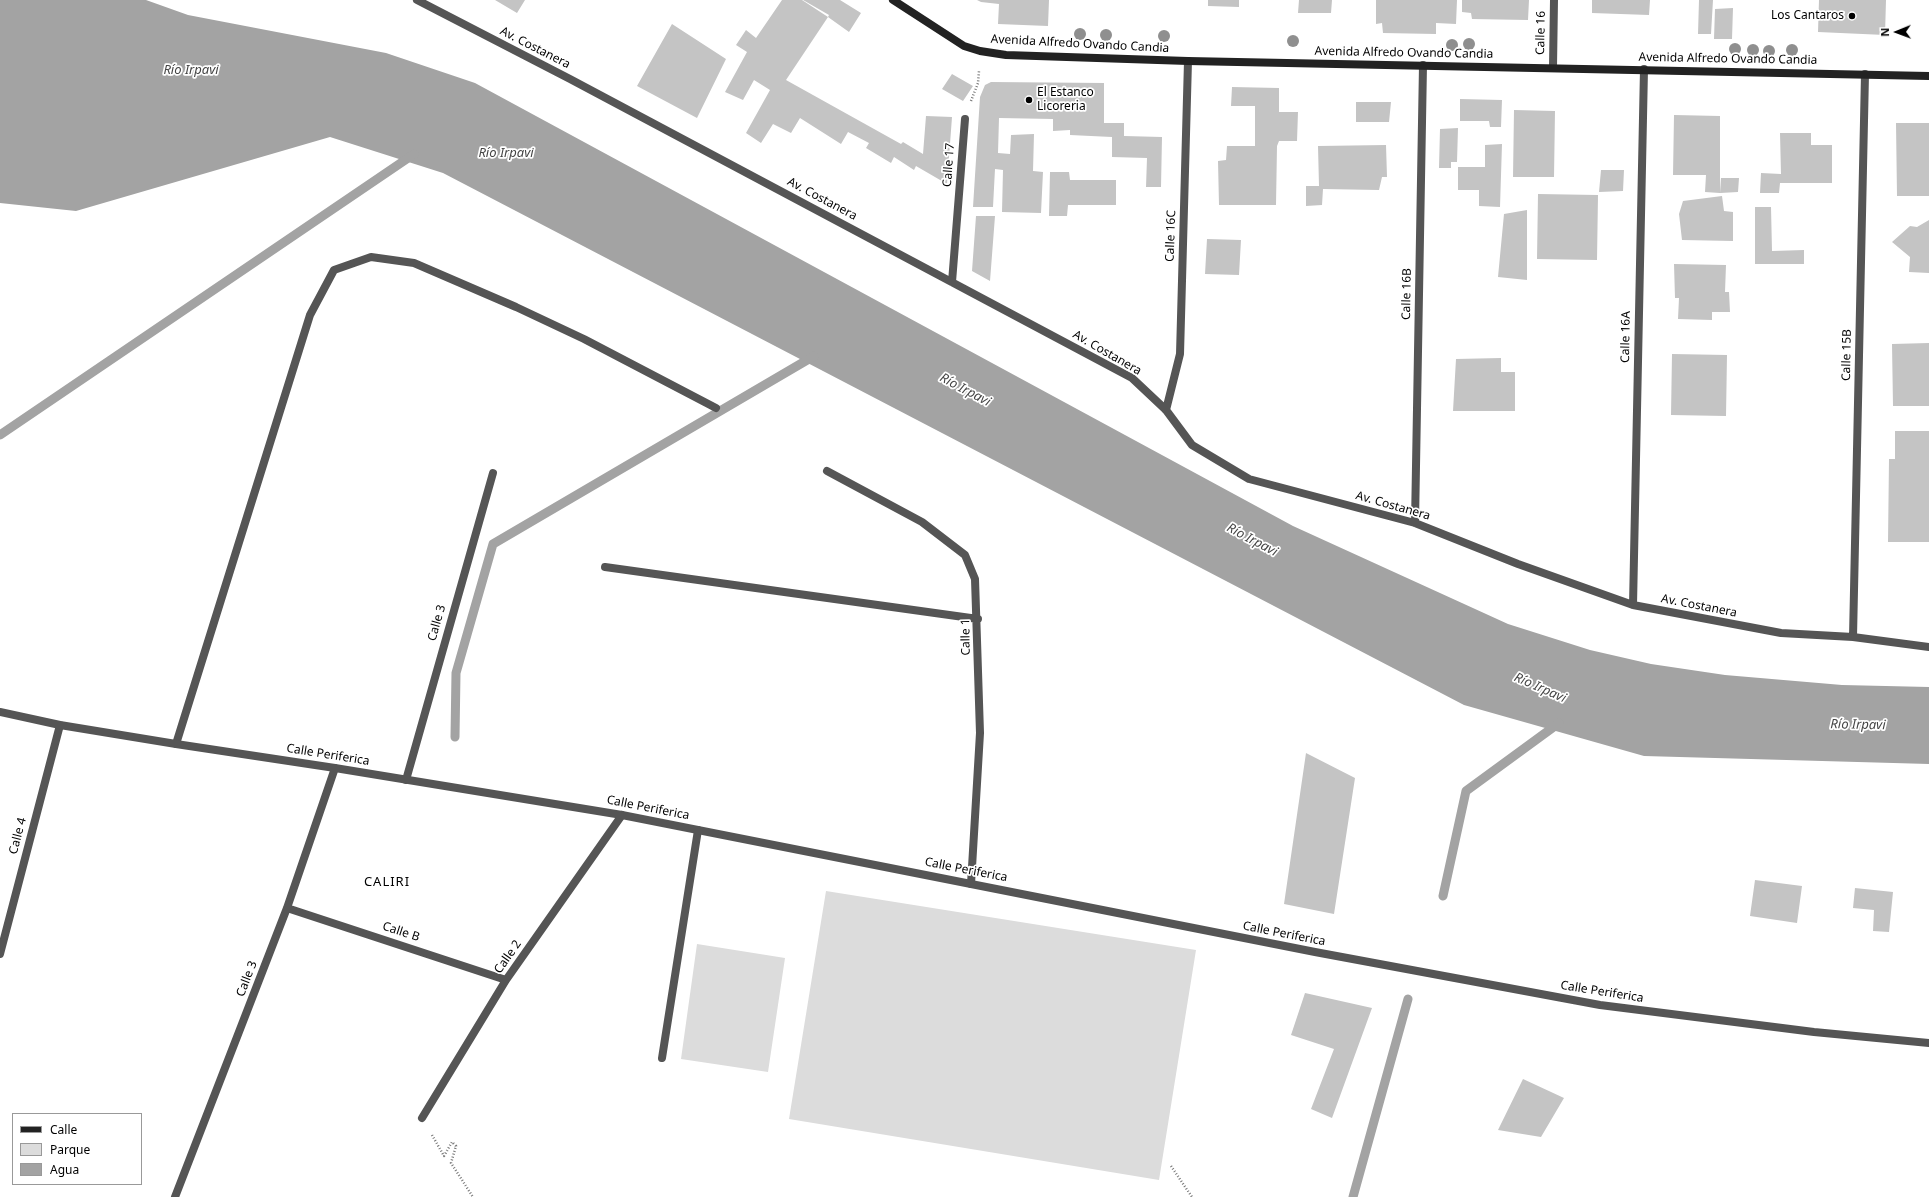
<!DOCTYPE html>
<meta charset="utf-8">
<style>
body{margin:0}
#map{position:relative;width:1929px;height:1197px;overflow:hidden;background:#fff;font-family:"Noto Sans",sans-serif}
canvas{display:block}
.legend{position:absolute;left:12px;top:1113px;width:130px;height:72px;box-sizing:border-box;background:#fff;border:1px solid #999;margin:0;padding:5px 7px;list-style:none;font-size:12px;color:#000}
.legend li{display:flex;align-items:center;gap:8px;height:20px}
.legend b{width:20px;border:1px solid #999}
.north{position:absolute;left:1877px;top:12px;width:40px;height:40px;-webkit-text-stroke:3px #fff;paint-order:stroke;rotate:269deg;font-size:11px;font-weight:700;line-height:16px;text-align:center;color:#000}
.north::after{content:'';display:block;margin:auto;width:14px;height:18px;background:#000;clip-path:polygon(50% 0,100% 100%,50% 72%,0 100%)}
</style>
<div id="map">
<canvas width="1929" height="1197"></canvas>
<ul class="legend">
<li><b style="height:5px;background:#222"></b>Calle</li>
<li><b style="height:11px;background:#dcdcdc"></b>Parque</li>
<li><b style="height:11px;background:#a3a3a3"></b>Agua</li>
</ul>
<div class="north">N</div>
</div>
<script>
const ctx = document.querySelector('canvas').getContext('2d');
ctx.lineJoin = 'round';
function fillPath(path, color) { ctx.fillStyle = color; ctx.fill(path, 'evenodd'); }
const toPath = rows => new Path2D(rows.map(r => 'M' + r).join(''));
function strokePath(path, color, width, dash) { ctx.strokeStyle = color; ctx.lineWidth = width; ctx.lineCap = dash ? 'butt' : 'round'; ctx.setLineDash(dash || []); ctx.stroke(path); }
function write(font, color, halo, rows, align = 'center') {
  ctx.font = font + ' "Noto Sans",sans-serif'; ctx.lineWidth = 3.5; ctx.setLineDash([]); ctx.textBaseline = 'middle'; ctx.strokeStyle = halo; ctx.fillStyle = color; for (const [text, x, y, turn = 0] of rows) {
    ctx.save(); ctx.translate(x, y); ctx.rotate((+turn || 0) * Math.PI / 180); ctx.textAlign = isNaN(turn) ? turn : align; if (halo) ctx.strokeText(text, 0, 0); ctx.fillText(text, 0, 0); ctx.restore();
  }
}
const green = toPath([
 [826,891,1196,950,1159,1180,789,1119],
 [697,944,785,958,768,1072,681,1059]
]);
const water = toPath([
 [0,0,146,0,188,15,386,53,475,83,1293,526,1508,624,1590,650,1651,664,1725,675,1842,685,1929,687,1929,764,1644,756,1464,705,443,173,330,137,76,211,0,203]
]);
const stream = toPath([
 [0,435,414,154],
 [455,737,456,673,493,544,814,356],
 [1443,896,1466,791,1559,723],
 [1353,1197,1408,999]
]);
const building = toPath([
 [495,0,525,0,517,13],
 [782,0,802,0,828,17,786,80,901,144,903,142,923,154,926,116,952,117,947,184,916,166,914,170,894,157,891,163,866,148,869,143,848,132,841,144,800,118,791,133,773,124,761,143,746,133,770,90,754,80,743,100,725,92,747,52,736,45,746,30,756,38],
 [803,0,840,0,861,13,849,32,828,17,829,15],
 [977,0,1049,0,1048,26,998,24,999,4,981,2],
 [1208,0,1239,0,1239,7,1208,6],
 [1299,0,1332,0,1331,13,1298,13],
 [1376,0,1457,0,1456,24,1436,23,1436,34,1383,33,1382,23,1376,24],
 [1462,0,1529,0,1528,20,1472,19,1471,13,1462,12],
 [1592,0,1650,0,1649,15,1592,13],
 [1699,0,1713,0,1711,34,1698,34],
 [1819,0,1886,0,1885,35,1818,32],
 [1733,8,1732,39,1714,39,1715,9],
 [672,24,726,59,697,118,637,86],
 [952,74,973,86,963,101,942,89],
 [991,82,1104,83,1104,123,1124,123,1124,136,1162,137,1161,187,1146,187,1147,158,1112,157,1112,137,1070,135,1070,130,1053,131,1053,119,999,118,998,153,1010,154,1011,135,1034,134,1033,171,1043,172,1041,213,1002,212,1003,170,995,169,993,207,973,207,980,97,985,85],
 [1232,87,1279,88,1279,112,1298,112,1297,141,1279,141,1277,146,1276,205,1219,205,1218,161,1226,160,1227,146,1255,146,1255,106,1231,106],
 [1460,99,1502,100,1501,127,1490,127,1489,121,1460,121],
 [1356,102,1391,102,1389,122,1356,122],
 [1514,110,1555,111,1554,177,1513,177],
 [1674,115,1720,116,1720,193,1705,192,1706,175,1673,175],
 [1896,123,1929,123,1929,196,1897,196],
 [1458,128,1457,162,1451,162,1451,168,1439,168,1440,129],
 [1780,133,1811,133,1811,145,1832,145,1832,183,1780,183,1779,193,1760,193,1761,173,1781,174],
 [1502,144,1500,207,1479,206,1479,190,1458,190,1458,167,1485,167,1485,145],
 [1386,145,1387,177,1382,177,1379,190,1323,189,1322,205,1306,206,1306,186,1319,186,1318,146],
 [1601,170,1624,170,1623,191,1599,192],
 [1050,172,1069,172,1070,180,1116,180,1116,205,1068,205,1067,216,1049,216],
 [1721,178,1739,178,1738,192,1720,193],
 [1538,194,1598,195,1597,260,1537,259],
 [1722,196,1724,211,1733,212,1733,241,1682,240,1679,214,1683,201],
 [1755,207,1771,207,1772,251,1804,250,1804,264,1755,264],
 [1527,210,1527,280,1498,277,1504,214],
 [976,216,995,216,990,281,972,271],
 [1929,220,1929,273,1909,272,1910,257,1892,242,1910,226,1917,227],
 [1207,239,1241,240,1239,275,1205,274],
 [1674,264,1726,265,1725,292,1729,292,1730,312,1712,312,1712,320,1678,319,1679,298,1675,298],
 [1929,343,1929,406,1893,406,1892,344],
 [1672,354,1727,355,1726,416,1671,415],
 [1501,358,1501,372,1515,372,1515,411,1453,411,1456,359],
 [1895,431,1929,431,1929,542,1888,542,1889,459,1895,459],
 [1306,753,1355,778,1334,914,1284,904],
 [1755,880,1802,886,1797,923,1750,916],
 [1855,888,1893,892,1889,932,1873,931,1874,910,1853,908],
 [1305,993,1372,1008,1332,1118,1311,1109,1334,1049,1291,1035],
 [1523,1079,1564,1098,1541,1137,1498,1130]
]);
const path = toPath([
 [971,101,978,83,979,71],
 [432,1135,444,1156,452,1142,456,1146,451,1163,473,1197],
 [1171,1166,1192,1197]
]);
const service = toPath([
 [827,471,922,522,965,555,975,579,980,733,971,884],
 [605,567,978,619],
 [176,744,310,315,334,270,371,257,414,263,516,307,584,339,716,408]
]);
const pedestrian = toPath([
 [406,780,493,473]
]);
const minor = toPath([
 [417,0,570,79,1132,378,1166,410,1192,445,1249,479,1415,523,1518,564,1633,605,1781,633,1853,637,1929,647],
 [1553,67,1554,0],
 [952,282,965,119],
 [1166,410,1180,354,1188,61],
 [1415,523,1423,65],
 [1633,605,1644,69],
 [1853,637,1865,74],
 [287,908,506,980],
 [0,954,60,725],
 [662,1058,698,830],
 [422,1118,506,980,622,815],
 [175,1197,287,908,335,768]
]);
const tertiary = toPath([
 [0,712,60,725,176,744,335,768,622,815,1315,952,1600,1005,1814,1032,1929,1043]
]);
const secondary = toPath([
 [893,0,964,46,980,51,1006,55,1188,61,1929,76]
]);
const trees = [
 [1080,34],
 [1106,35],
 [1164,36],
 [1293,41],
 [1469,44],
 [1452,45],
 [1735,49],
 [1753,50],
 [1792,50],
 [1769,51]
];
const markers = [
 [1852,16,4,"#000"],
 [1029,100,4,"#000"]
];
const poiNames = [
 ["Los Cantaros",1844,16],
 ["El Estanco",1037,93,"left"],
 ["Licoreria",1037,107,"left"]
];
const streetNames = [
 ["Calle 16",1541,33,-89],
 ["Avenida Alfredo Ovando Candia",1080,44,3],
 ["Av. Costanera",535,48,27],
 ["Avenida Alfredo Ovando Candia",1404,53,1],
 ["Avenida Alfredo Ovando Candia",1728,59,1],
 ["Calle 17",949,165,-86],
 ["Av. Costanera",822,199,28],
 ["Calle 16C",1171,236,-88],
 ["Calle 16B",1407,294,-89],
 ["Calle 16A",1626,337,-89],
 ["Av. Costanera",1107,353,30],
 ["Calle 15B",1847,355,-89],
 ["Av. Costanera",1393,506,16],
 ["Av. Costanera",1699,606,11],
 ["Calle 3",437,623,-74],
 ["Calle 1",966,637,-91],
 ["Calle Periferica",328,755,9],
 ["Calle Periferica",648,808,11],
 ["Calle 4",18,836,-75],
 ["Calle Periferica",966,870,11],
 ["Calle B",401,932,18],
 ["Calle Periferica",1284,934,11],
 ["Calle 2",508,957,-55],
 ["Calle 3",247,979,-69],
 ["Calle Periferica",1602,992,9]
];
const waterNames = [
 ["Río Irpavi",191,70],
 ["Río Irpavi",506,153],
 ["Río Irpavi",965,390,28],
 ["Río Irpavi",1252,540,28],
 ["Río Irpavi",1540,688,24],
 ["Río Irpavi",1858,725,1]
];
const neighbourhoodNames = [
 ["CALIRI",387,882]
];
fillPath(green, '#dcdcdc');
fillPath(water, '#a3a3a3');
strokePath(stream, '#a3a3a3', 9);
fillPath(building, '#c4c4c4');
strokePath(path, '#777', 2.5, [1, 2]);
strokePath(service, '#555', 8);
strokePath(pedestrian, '#555', 8);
strokePath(minor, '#555', 8);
strokePath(tertiary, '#555', 8);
strokePath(secondary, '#222', 8);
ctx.fillStyle = '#8f8f8f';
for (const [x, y] of trees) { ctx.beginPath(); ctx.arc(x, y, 6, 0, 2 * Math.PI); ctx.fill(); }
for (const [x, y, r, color] of markers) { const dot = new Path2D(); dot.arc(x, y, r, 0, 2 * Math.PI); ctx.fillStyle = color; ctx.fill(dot); strokePath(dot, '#fff', 1.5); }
write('12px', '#000', '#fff', poiNames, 'right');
write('12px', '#000', '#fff', streetNames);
write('italic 13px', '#444', '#fff', waterNames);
ctx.letterSpacing = '1px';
write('13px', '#000', '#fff', neighbourhoodNames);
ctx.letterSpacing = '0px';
</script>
